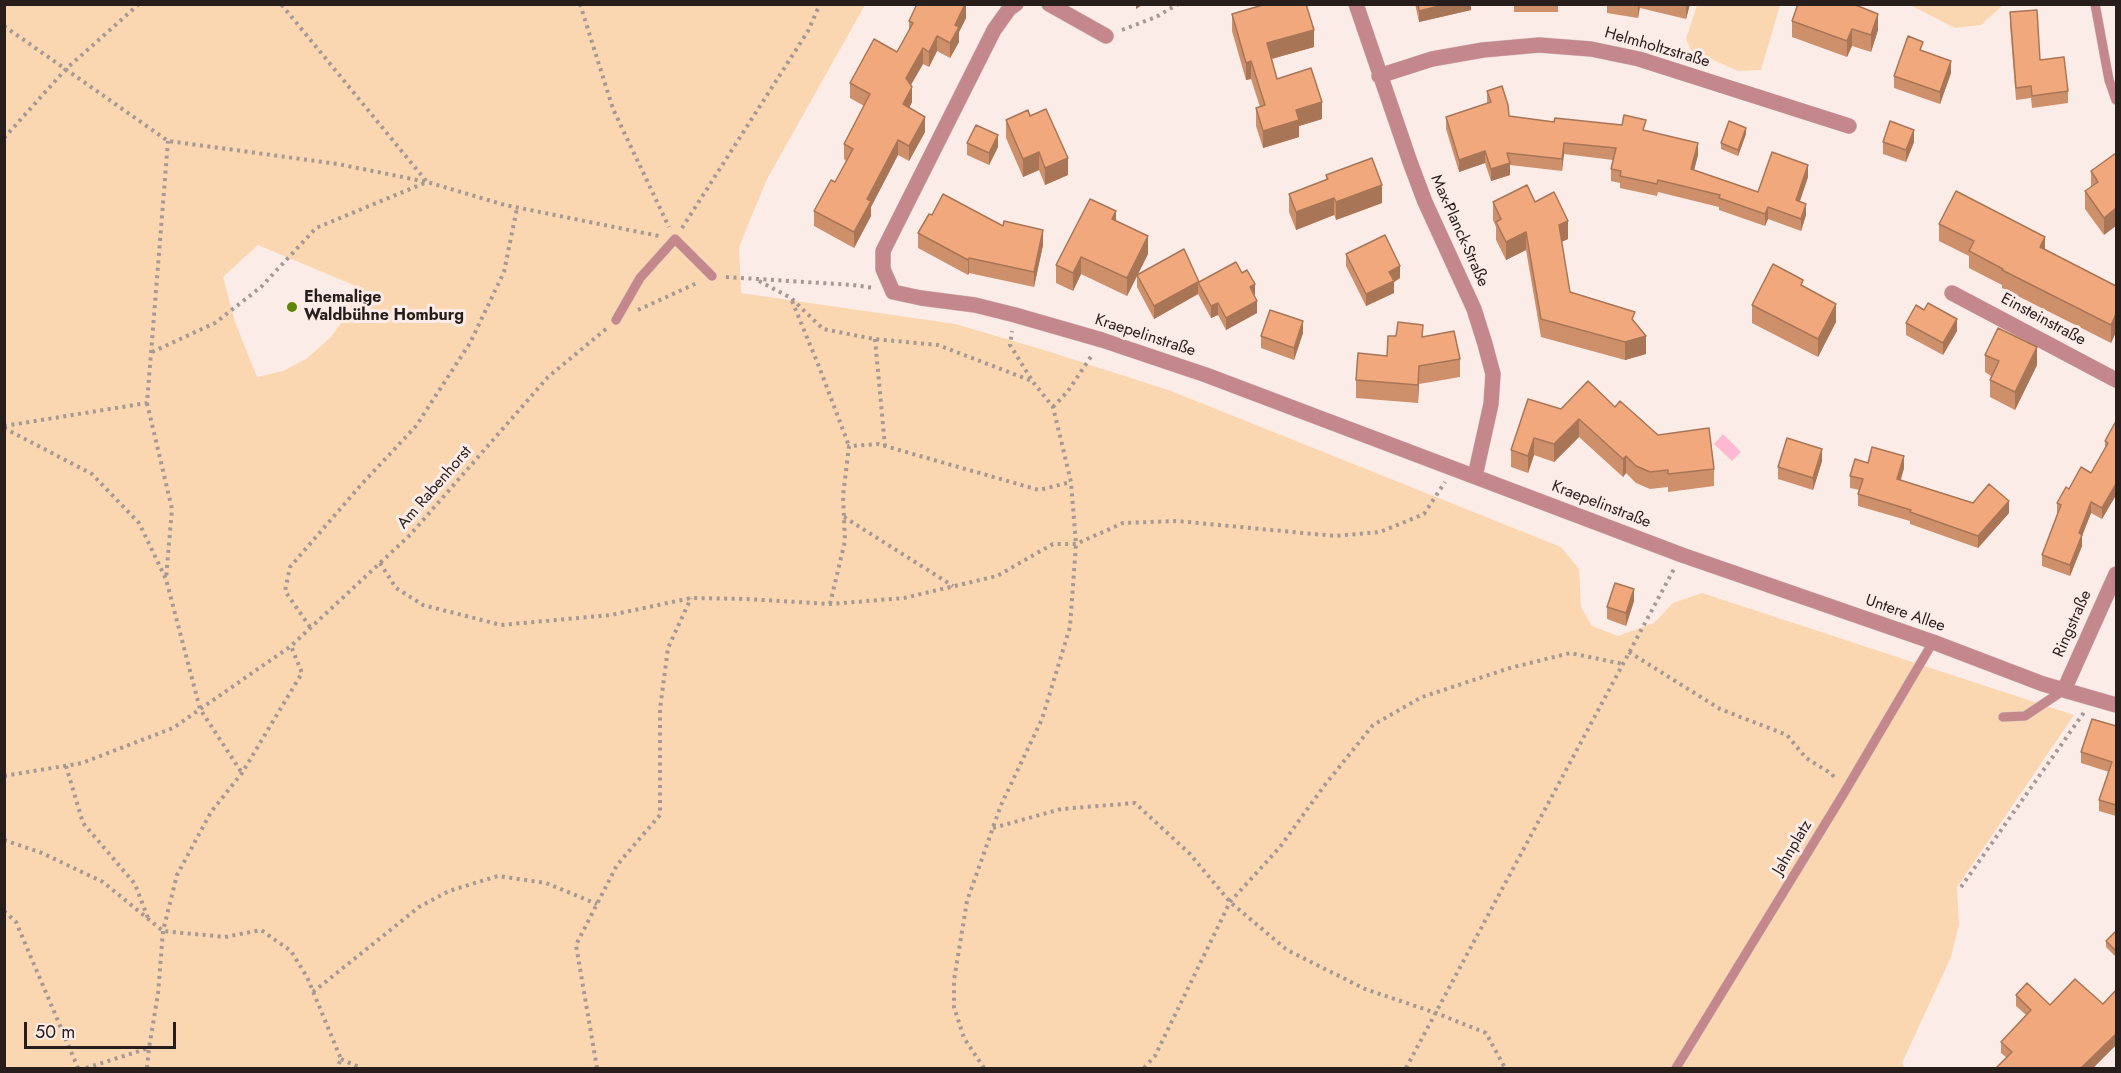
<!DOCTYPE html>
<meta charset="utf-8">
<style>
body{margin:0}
#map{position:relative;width:2121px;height:1073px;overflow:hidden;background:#fcece8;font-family:Jost,sans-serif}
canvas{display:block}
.frame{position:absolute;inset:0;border:6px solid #271d1b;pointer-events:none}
.scale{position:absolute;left:24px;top:1022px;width:152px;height:27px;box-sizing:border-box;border:3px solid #271d1b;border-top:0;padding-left:8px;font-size:18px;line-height:21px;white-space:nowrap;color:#271d1b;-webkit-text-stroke:4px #fcece8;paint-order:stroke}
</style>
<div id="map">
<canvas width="2121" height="1073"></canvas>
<div class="frame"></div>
<div class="scale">50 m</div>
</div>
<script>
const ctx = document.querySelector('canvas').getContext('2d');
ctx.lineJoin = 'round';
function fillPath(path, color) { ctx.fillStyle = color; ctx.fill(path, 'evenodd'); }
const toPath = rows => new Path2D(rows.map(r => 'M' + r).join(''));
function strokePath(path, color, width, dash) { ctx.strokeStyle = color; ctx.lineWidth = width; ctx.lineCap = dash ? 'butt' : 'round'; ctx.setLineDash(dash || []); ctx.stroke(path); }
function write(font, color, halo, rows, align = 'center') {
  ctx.font = font + ' Jost,sans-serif'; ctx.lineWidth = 6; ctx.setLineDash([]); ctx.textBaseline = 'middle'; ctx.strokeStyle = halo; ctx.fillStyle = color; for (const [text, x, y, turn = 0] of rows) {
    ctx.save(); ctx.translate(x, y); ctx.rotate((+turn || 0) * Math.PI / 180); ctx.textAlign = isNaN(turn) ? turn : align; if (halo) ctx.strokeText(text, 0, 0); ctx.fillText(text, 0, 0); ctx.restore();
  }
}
const green = toPath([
 [5,5,865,5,767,179,739,247,741,293,955,324,1044,350,1171,391,1561,547,1579,569,1581,607,1592,626,1618,636,1654,623,1673,603,1702,593,2074,715,1957,887,1959,924,1951,957,1902,1063,1905,1068,5,1068],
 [258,245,358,287,348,314,330,338,306,359,283,371,257,377,235,322,223,277],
 [1697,5,1780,5,1761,70,1738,71,1691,50,1686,39],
 [1910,5,2003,4,2003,5,1981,25,1955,28]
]);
const water = toPath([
 [1723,434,1741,452,1732,461,1714,444]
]);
const path = toPath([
 [580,4,613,109,669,227],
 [4,26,168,141,338,164,427,182,505,205,659,236],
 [1122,30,1156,17,1178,4],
 [4,138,66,69,139,4],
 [682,228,808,31,820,4],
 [726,277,853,285,874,288],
 [759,281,791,298,823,329,874,339,938,345,1032,381],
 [792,301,820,369,849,446],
 [638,310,699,282],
 [875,339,885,446],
 [152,352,215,323,261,287,316,228,427,182,281,4],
 [147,403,172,509,166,579],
 [1053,407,1068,391,1092,355],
 [4,426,147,403,168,141],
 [4,428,92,474,139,523,166,579,200,709,242,773],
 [844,517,953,586],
 [380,563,396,588,423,605,501,625,611,615,691,598,747,599,830,604,904,598,997,576,1053,544,1076,544,1123,523,1177,521,1335,536,1380,532,1424,514,1445,482],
 [830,604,845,541,843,496,849,446,878,444,1039,490,1071,482],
 [310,627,285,591,290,567,360,486,416,426,470,343,504,272,517,208],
 [1629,652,1720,709,1787,735,1806,758,1832,774,1835,779],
 [66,766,83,823,135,884,148,918],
 [4,776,82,763,173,728,291,646,410,535,548,377,606,329],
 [993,828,1061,809,1135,803,1190,854,1230,902,1287,950,1365,989,1436,1013,1486,1033,1505,1068],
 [4,840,42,853,103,882,163,931,225,937,261,930,291,951,307,977,341,1059,337,1068],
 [1961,887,2085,711],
 [4,911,16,922,78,1068],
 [313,992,419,907,449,891,498,876,546,883,597,904],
 [341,1059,361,1068],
 [86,1068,149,1048],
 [147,1068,149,1048,158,994,163,931,177,875,211,812,242,773,302,673,291,646],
 [597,1068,576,945,617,865,660,815,660,709,668,648,691,598],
 [984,1068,964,1038,954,1007,954,980,967,901,1001,805,1042,719,1070,627,1076,544,1071,482,1053,407,1033,382,1010,345,1012,331],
 [1144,1068,1155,1056,1230,902,1280,847,1324,786,1373,725,1422,697,1510,668,1570,653,1623,664],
 [1406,1068,1674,569]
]);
const lane = toPath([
 [2095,4,2109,80,2116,100],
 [616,320,640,278,675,239,712,276],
 [2003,717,2025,716,2064,690],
 [1676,1068,1844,793,1933,642]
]);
const street = toPath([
 [1016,4,1009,9,994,30,883,251,883,269,893,292,921,298,975,305,1015,315,1102,340,1206,375,1682,555,1933,642,2043,684,2116,705],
 [1049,4,1106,36],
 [1356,4,1410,162,1425,202,1474,309,1485,344,1493,374,1491,404,1475,476],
 [1379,76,1432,59,1483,50,1539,45,1591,49,1639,59,1849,126],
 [1952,293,2116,380],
 [2064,690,2116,574]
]);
const wall = toPath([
 [966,4,966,18,959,32,959,42,950,58,937,51,929,67,923,64,911,85,912,102,909,108,925,132,909,161,898,155,871,207,871,216,854,248,814,226,814,211,835,182,846,161,844,159,844,144,864,106,850,98,850,83,897,52,909,31,909,21],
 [1415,4,1471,4,1471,10,1419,22],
 [1514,4,1558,4,1558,12,1514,12],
 [1607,4,1690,4,1686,19,1640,8,1638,18,1607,13],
 [2010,12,2040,60,2068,91,2068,103,2032,108,2031,98,2016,100,2010,24],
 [1232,14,1314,47,1272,59,1277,79,1322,119,1299,126,1299,137,1263,148,1256,126,1256,108,1260,107,1251,79,1246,80,1232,31],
 [1792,21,1878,30,1871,52,1852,46,1847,57,1792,37],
 [1923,51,1951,73,1940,104,1894,88,1894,76],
 [1487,91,1509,116,1554,122,1646,131,1698,155,1694,170,1758,192,1808,177,1800,201,1806,215,1801,231,1768,219,1765,226,1719,210,1719,207,1658,192,1657,196,1620,188,1620,183,1611,181,1611,169,1613,160,1564,154,1562,171,1510,165,1510,175,1491,181,1485,163,1459,172,1446,129,1446,117,1487,104],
 [1030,116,1068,175,1045,185,1039,170,1023,177,1006,138,1006,120],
 [1746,134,1738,156,1721,149,1721,143],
 [1883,142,1914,142,1906,162,1883,154],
 [967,143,998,147,989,165,967,155],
 [2116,155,2104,235,2085,209,2085,191,2091,187,2091,171],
 [1326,175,1382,203,1336,220,1334,215,1296,230,1289,212,1289,194,1326,180],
 [1493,202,1535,202,1568,239,1561,242,1570,292,1635,322,1646,354,1625,360,1541,337,1526,250,1506,260,1496,240,1496,227,1493,220],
 [932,215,1003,226,1043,245,1034,287,969,273,968,275,918,248,918,233],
 [1116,221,1148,254,1138,274,1199,282,1255,296,1257,313,1226,330,1218,315,1211,318,1198,294,1154,319,1137,287,1137,276,1127,296,1081,274,1073,291,1056,283,1056,265],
 [1939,224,2045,249,2116,286,2116,332,2111,343,2002,288,2002,285,1969,268,1969,256,1939,241],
 [1346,254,1400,278,1394,282,1394,293,1366,306,1346,266],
 [1803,287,1836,322,1818,357,1752,323,1752,305],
 [1906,323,1957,331,1943,355,1906,335],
 [1303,333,1294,360,1261,348,1261,336],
 [1423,337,1460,359,1460,377,1419,384,1418,403,1356,398,1356,380,1387,356],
 [1985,355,2037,365,2015,410,1990,397,1990,380,1991,376,1985,372],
 [1615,407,1658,435,1714,469,1714,486,1668,492,1668,487,1650,489,1636,483,1626,473,1623,477,1579,437,1554,462,1534,455,1528,473,1511,467,1511,450,1561,409],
 [2116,421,2116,495,2102,519,2091,513,2082,536,2082,546,2070,576,2042,566,2042,555,2057,514,2057,503,2069,489,2091,473,2105,449,2105,441],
 [1822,461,1813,490,1778,479,1778,467],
 [1868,463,1904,468,1901,480,1973,503,2009,513,1978,548,1910,524,1910,521,1858,506,1858,494,1860,490,1850,488,1850,476],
 [1634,601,1626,626,1607,619,1607,607],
 [2116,726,2116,816,2099,811,2099,800,2109,772,2081,763,2081,752],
 [2116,931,2116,957,2106,947,2106,941],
 [2116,990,2116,1045,2093,1068,2007,1058,2001,1053,2001,1042,2026,1015,2016,1006,2016,995,2050,1005,2103,1004]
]);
const shadedWall = toPath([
 [965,4,966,4,966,18,959,32,959,42,950,58,950,43,955,25],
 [1136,4,1144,4,1136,9],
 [1447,4,1471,4,1471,10,1419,22,1419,11],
 [1638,4,1640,4,1638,18],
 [1686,4,1690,4,1686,19],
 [1878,14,1878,30,1871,52,1871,35],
 [1852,29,1852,46,1847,57,1847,41],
 [1314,30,1314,47,1267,60,1267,43],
 [937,36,937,51,929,67,929,52],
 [923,48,923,64,906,93,906,78],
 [1251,61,1251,79,1246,80,1246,63],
 [1951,61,1951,73,1940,104,1940,92],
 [912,87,912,102,903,120,903,104],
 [1322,102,1322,119,1299,126,1299,137,1263,148,1263,131,1296,110],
 [925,117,925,132,909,161,909,146],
 [1746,128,1746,134,1738,156,1738,150],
 [1914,130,1914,142,1906,162,1906,150],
 [998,135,998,147,989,165,989,153],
 [898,140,898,155,871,207,871,216,854,248,854,232,867,199],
 [1564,143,1564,154,1562,171,1562,159],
 [1698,143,1698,155,1691,181,1691,169],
 [1485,151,1485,163,1459,172,1459,160],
 [1039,152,1039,170,1023,177,1023,159],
 [1068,158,1068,175,1045,185,1045,168],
 [1510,163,1510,175,1491,181,1491,169],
 [1808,165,1808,177,1796,212,1796,200],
 [1382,185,1382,203,1336,220,1336,202],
 [1334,198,1334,215,1296,230,1296,212],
 [1806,204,1806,215,1801,231,1801,219],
 [1768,207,1768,219,1765,226,1765,214],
 [2116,208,2116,226,2104,235,2104,218],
 [1116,211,1116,229,1112,219],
 [1568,221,1568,239,1559,243,1559,225],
 [1043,230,1043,245,1034,287,1034,272],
 [1526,232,1526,250,1506,260,1506,242],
 [1148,236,1148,254,1127,296,1127,278],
 [2045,237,2045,254,2040,247],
 [1081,257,1081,274,1073,291,1073,273],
 [969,258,969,273,968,275,968,260],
 [1400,266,1400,278,1394,282,1394,293,1366,306,1366,294,1389,272],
 [1198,282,1198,294,1154,319,1154,306],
 [1255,284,1255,296,1250,287],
 [1257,301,1257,313,1226,330,1226,318],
 [1218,303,1218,315,1211,318,1211,306],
 [1836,304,1836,322,1818,357,1818,339],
 [2116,314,2116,332,2111,343,2111,325],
 [1957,319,1957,331,1943,355,1943,343],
 [1303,321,1303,333,1294,360,1294,348],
 [1646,336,1646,354,1625,360,1625,342],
 [2037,347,2037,365,2015,410,2015,392],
 [1419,366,1419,384,1418,403,1418,385],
 [1579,419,1579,437,1554,462,1554,444],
 [1534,438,1534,455,1528,473,1528,456],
 [1822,449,1822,461,1813,490,1813,478],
 [1626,456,1626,473,1623,477,1623,459],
 [1904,456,1904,468,1897,490,1897,479],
 [2116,484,2116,495,2102,519,2102,508],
 [2009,501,2009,513,1978,548,1978,536],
 [2091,502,2091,513,2082,536,2082,546,2070,576,2070,565,2079,533],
 [1634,589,1634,601,1626,626,1626,613],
 [2116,1034,2116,1045,2093,1068,2081,1068]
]);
const building = toPath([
 [917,4,965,4,955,25,959,27,950,43,937,36,929,52,923,48,906,78,912,87,903,104,925,117,909,146,898,140,867,199,871,201,854,232,814,211,831,180,835,182,853,149,844,144,870,94,850,83,874,39,897,52,913,23,909,21,917,4],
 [1266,4,1306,4,1314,30,1267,43,1277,79,1311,68,1322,102,1296,110,1299,120,1263,131,1256,108,1265,105,1251,61,1246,63,1232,14,1266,4],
 [1418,4,1447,4,1419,11,1418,4],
 [1798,4,1853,4,1878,14,1871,35,1852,29,1847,41,1792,21,1798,4],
 [2037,10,2040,60,2064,57,2068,91,2032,96,2031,86,2016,88,2010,12,2037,10],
 [1908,36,1923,42,1920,50,1951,61,1940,92,1894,76,1908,36],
 [1502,86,1508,105,1509,116,1554,122,1555,118,1622,125,1624,115,1646,120,1643,130,1698,143,1691,169,1758,192,1772,152,1808,165,1796,200,1806,204,1801,219,1768,207,1765,214,1719,198,1720,195,1658,180,1657,184,1620,176,1621,171,1611,169,1616,148,1564,143,1562,159,1507,153,1510,163,1491,169,1485,151,1459,160,1446,117,1491,102,1487,91,1502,86],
 [1046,109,1068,158,1045,168,1039,152,1023,159,1006,120,1028,110,1030,116,1046,109],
 [1729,121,1746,128,1738,150,1721,143,1729,121],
 [1890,121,1914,130,1906,150,1883,142,1890,121],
 [976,125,998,135,989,153,967,143,976,125],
 [2116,153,2116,208,2104,218,2085,191,2098,182,2091,171,2116,153],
 [1372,158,1382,185,1336,202,1334,198,1296,212,1289,194,1328,179,1326,175,1372,158],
 [1527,185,1535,202,1554,192,1568,221,1559,225,1570,292,1635,312,1632,319,1646,336,1625,342,1541,319,1526,232,1506,242,1496,222,1501,219,1493,202,1527,185],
 [1956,191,2045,237,2040,247,2116,286,2116,314,2111,325,2002,270,2003,269,1969,251,1974,241,1939,224,1956,191],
 [943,194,1003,226,1004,221,1043,230,1034,272,969,258,968,260,918,233,929,214,932,215,943,194],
 [1090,199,1116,211,1112,219,1148,236,1127,278,1081,257,1073,273,1056,265,1090,199],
 [1385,235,1400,266,1389,272,1394,281,1366,294,1346,254,1385,235],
 [1184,249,1199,282,1236,262,1242,273,1247,270,1255,284,1250,287,1257,301,1226,318,1218,303,1211,306,1198,282,1154,306,1137,275,1184,249],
 [1773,264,1803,280,1801,285,1836,304,1818,339,1752,305,1773,264],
 [1928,303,1957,319,1943,343,1906,323,1916,305,1924,310,1928,303],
 [1270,310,1303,321,1294,348,1261,336,1270,310],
 [1398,322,1423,325,1422,337,1454,331,1460,359,1419,366,1418,385,1356,380,1358,353,1387,356,1388,336,1396,336,1398,322],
 [1998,328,2037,347,2015,392,1990,380,1999,361,1985,355,1998,328],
 [1588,381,1615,407,1620,401,1658,435,1709,428,1714,469,1668,474,1668,470,1650,472,1636,466,1626,456,1623,459,1579,419,1554,444,1534,438,1528,456,1511,450,1528,399,1561,409,1588,381],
 [2116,421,2116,484,2102,508,2091,502,2079,533,2082,535,2070,565,2042,555,2061,505,2057,503,2066,487,2069,489,2081,467,2091,473,2108,443,2105,441,2116,421],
 [1787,438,1822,449,1813,478,1778,467,1787,438],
 [1872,447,1904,456,1897,479,1973,503,1989,484,2009,501,1978,536,1910,512,1911,510,1858,494,1863,479,1850,476,1855,459,1868,463,1872,447],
 [1615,583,1634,589,1626,613,1607,607,1615,583],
 [2092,719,2116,726,2116,805,2099,800,2112,762,2081,752,2092,719],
 [2116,931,2116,951,2106,941,2116,931],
 [2075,979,2103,1004,2116,990,2116,1034,2081,1068,1996,1068,2012,1052,2001,1042,2031,1010,2016,995,2027,983,2050,1005,2075,979]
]);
const markers = [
 [292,307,6,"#618506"]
];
const streetNames = [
 ["Helmholtzstraße",1657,48,16],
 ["Max-Planck-Straße",1459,231,66],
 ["Einsteinstraße",2043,320,28],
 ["Kraepelinstraße",1145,336,18],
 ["Am Rabenhorst",435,488,-49],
 ["Kraepelinstraße",1601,505,21],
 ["Untere Allee",1905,614,19],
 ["Ringstraße",2073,624,-66],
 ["Jahnplatz",1793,848,-59]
];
const poiNames = [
 ["Ehemalige",304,298],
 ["Waldbühne Homburg",304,316]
];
fillPath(green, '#fad7b0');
fillPath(water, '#fcb9d1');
strokePath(lane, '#d6c7c3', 10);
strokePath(street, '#d6c7c3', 16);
strokePath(path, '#a69895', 4, [3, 4.5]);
strokePath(lane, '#c3878c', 9);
strokePath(street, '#c3878c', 15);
fillPath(wall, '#ce906b');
fillPath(shadedWall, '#a87657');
fillPath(building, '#f0a87c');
strokePath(building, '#a87657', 1.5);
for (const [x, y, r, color] of markers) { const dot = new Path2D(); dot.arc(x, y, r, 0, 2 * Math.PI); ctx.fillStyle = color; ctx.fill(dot); strokePath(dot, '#fcece8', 2); }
write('16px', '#271d1b', '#fcece8', streetNames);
write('bold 16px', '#271d1b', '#fcece8', poiNames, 'left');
</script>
